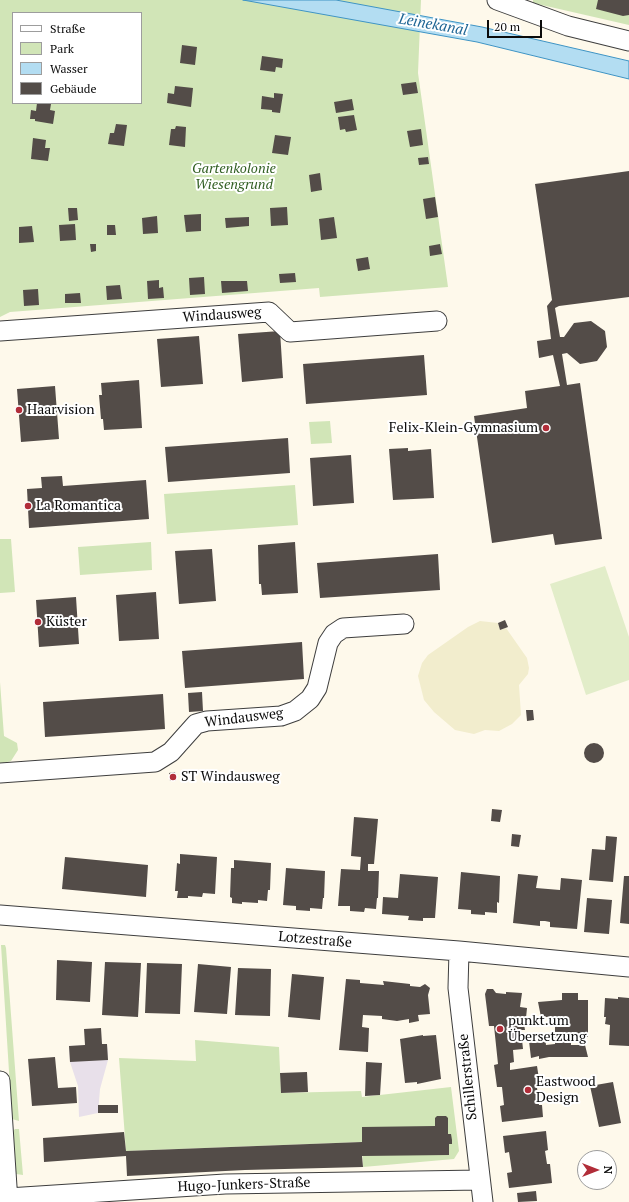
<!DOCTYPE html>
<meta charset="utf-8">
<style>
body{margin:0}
#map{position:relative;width:629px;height:1202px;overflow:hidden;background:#fef9eb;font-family:"PT Serif",serif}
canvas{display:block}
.legend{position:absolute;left:12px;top:12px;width:130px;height:92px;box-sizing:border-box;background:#fff;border:1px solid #9d9d9d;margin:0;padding:5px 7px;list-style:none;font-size:12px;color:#0b0b0b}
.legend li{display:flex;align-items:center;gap:8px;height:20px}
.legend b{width:20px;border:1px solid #9d9d9d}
.north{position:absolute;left:577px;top:1150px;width:40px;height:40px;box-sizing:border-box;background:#fff;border:1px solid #9d9d9d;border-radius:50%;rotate:90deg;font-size:11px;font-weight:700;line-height:16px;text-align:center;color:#0b0b0b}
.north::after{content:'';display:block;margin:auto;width:14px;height:18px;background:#b12d39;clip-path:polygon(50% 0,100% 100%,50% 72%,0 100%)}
.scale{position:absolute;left:487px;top:20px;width:55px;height:18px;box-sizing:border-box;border:2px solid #0b0b0b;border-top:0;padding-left:5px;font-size:12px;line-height:14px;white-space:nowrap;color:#0b0b0b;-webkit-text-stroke:3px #fff;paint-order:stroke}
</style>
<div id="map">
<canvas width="629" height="1202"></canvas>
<ul class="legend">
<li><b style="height:5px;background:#fff"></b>Straße</li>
<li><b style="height:11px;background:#d1e5b7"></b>Park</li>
<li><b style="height:11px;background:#b3ddf2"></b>Wasser</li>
<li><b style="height:11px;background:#534c48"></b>Gebäude</li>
</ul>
<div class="north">N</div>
<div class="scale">20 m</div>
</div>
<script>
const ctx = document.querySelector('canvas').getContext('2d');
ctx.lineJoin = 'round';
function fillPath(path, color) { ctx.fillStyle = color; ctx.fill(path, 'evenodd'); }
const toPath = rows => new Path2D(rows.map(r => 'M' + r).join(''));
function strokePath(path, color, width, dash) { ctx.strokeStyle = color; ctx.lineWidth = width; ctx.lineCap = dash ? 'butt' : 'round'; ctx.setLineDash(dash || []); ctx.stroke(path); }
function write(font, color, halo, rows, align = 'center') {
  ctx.font = font + ' "PT Serif",serif'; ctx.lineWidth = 4; ctx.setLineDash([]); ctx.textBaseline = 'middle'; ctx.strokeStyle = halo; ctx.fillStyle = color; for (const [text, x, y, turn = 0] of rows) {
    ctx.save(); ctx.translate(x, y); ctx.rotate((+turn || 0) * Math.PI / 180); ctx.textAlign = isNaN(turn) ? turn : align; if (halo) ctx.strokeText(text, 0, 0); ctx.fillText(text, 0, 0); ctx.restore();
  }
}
const industrial = toPath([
 [107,1044,108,1060,100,1089,98,1113,79,1117,78,1086,70,1062,69,1046]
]);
const farmland = toPath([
 [480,621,498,623,500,630,506,628,527,658,529,668,528,674,519,685,521,715,512,724,499,731,485,730,474,734,455,730,434,712,424,700,418,676,422,663,428,655,468,627]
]);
const green = toPath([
 [0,0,421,0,418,73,448,287,320,297,319,288,10,312,0,317],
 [13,13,141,13,141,103,13,103],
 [533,0,629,0,629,25,533,3],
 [330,421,332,443,311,444,309,422],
 [295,485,298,525,167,534,164,494],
 [0,539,11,539,15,592,0,593],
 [151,542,152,570,80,575,78,547],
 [0,682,4,736,17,743,18,750,11,761,0,764],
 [1,945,5,945,6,948,19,1121,12,1119],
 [195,1040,279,1047,281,1093,361,1091,362,1097,451,1087,459,1151,454,1159,363,1167,362,1142,126,1151,119,1058,196,1061],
 [15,1129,19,1129,23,1175,16,1174,13,1131]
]);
const pitch = toPath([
 [605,566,629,637,629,680,586,695,550,584]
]);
const water = toPath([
 [243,0,336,0,482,27,629,61,629,79,477,42,243,0]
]);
const building = toPath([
 [598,0,629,0,629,15,623,16,596,9],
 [182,45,197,47,195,65,180,63],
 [262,56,283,59,282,68,276,67,275,72,260,70],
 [416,82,418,93,403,95,401,84],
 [175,86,193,88,191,107,167,103,168,93,174,94],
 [274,93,283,94,280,113,272,112,272,110,261,109,262,96,274,98],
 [352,99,354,110,336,113,334,102],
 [37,103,51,104,50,110,55,111,53,124,35,121,35,119,30,119,31,110,36,111],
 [354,115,357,130,346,132,345,129,340,130,338,117],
 [116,124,127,125,124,146,108,144,110,133,114,133],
 [176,126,186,127,185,147,169,145,171,129,175,129],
 [421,129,423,145,410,147,407,131],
 [275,135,291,137,288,155,272,153],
 [33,138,46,140,45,148,50,148,48,161,31,159],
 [428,157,429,164,419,165,418,158],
 [629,171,629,297,559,306,555,308,560,337,564,337,574,323,591,321,605,331,607,347,597,361,580,364,567,353,562,354,567,385,580,383,602,539,555,545,553,534,492,543,474,416,527,408,525,391,560,386,553,355,539,358,537,341,551,339,547,306,552,300,535,184],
 [320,173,322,190,311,192,309,175],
 [435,197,438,217,426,219,423,199],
 [287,207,288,225,271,226,270,208],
 [68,208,77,208,78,220,69,221],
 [201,214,201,231,186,232,184,215],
 [157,216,158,233,143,234,142,218],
 [249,217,249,226,226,228,225,218],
 [334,217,337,238,321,240,319,219],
 [75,224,76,240,60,241,59,225],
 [107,225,115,225,116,235,107,235],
 [32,226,34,242,19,243,19,227],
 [90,244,96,244,96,251,91,252],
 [440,244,442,254,430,256,429,246],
 [368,257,370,269,358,271,356,259],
 [295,273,296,282,280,283,279,274],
 [204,277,205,294,190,295,189,278],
 [159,280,159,288,163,287,164,298,148,299,147,281],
 [221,281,247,281,248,291,222,293],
 [120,285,122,299,107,300,106,286],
 [38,289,39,305,24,306,23,290],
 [80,293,81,303,65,303,65,294],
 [280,331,283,378,242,382,238,334],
 [199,336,203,384,161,387,157,339],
 [424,355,427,395,306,404,303,364],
 [139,380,142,428,104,430,103,419,101,419,99,395,102,395,101,383],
 [55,386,59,439,21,442,17,389],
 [288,438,290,473,168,482,165,447],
 [408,448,408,451,431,449,434,498,393,500,389,449],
 [351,455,354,503,313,506,310,458],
 [62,476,63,486,146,480,149,519,29,528,27,489,42,488,41,477],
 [295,542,298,593,262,595,261,584,259,584,258,545],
 [212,549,216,601,179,604,175,551],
 [438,554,440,590,320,598,317,563],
 [156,592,159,639,119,641,116,595],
 [76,597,79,644,39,647,36,600],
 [505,620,508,627,500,630,498,623],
 [302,642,304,679,185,688,182,651],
 [202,692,203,711,189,712,188,693],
 [163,694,165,729,45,737,43,702],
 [526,710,533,710,534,720,527,721],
 '584 753a10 10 0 1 1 20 0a10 10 0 1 1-20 0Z',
 [175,772,176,780,170,781,169,773],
 [492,809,502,810,500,822,491,821],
 [354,817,378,819,374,864,368,864,368,871,379,871,378,898,377,898,376,909,365,908,364,912,350,911,350,906,338,906,341,869,360,870,361,857,351,856],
 [512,834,521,835,519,847,511,846],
 [606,836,617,837,613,882,589,880,592,849,605,850],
 [180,854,217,857,215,894,203,893,202,897,188,896,188,898,177,898,178,891,175,891,177,863,180,864],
 [65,857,148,865,146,897,62,889],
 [234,860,271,863,270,890,268,890,267,901,258,900,258,903,242,902,242,904,232,903,232,898,230,897,231,868,234,868],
 [286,868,325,871,324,898,323,898,322,909,310,908,310,911,296,910,296,906,283,905],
 [461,872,500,876,499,903,497,902,497,913,485,912,485,915,471,914,471,910,458,909],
 [400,874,438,877,435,918,423,918,423,921,408,920,409,916,382,914,383,897,398,898],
 [518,874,538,876,536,888,560,890,561,878,582,880,577,929,550,927,550,922,545,921,540,921,540,926,513,923],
 [624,876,629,876,629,924,620,923],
 [587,898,612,900,609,934,584,932],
 [57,960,92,962,90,1002,56,1000],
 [105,962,141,963,138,1017,102,1015],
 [147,963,182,964,180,1014,145,1013],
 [198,964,231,967,227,1014,194,1012],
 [238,968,271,969,270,1016,235,1015],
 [292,974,324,977,320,1020,288,1017],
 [346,979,360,980,360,983,384,985,383,981,410,984,410,986,420,987,425,984,430,988,428,995,430,1014,418,1015,419,1021,409,1023,409,1019,397,1021,382,1019,382,1016,363,1015,362,1027,369,1028,368,1052,339,1050],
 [487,989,493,989,496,993,506,994,506,992,522,993,520,1007,527,1008,526,1018,523,1018,525,1030,521,1030,523,1049,513,1050,514,1062,510,1063,510,1070,537,1066,539,1079,536,1079,539,1105,542,1105,543,1117,502,1122,500,1106,504,1105,502,1087,497,1087,494,1065,498,1064,494,1026,489,1026,485,994],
 [562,993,578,993,578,1000,588,1000,588,1037,571,1037,571,1045,585,1045,588,1057,549,1057,539,1059,539,1056,531,1058,529,1041,545,1038,546,1045,555,1044,555,1017,541,1017,538,1002,562,1000],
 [618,997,629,998,629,1046,609,1045,610,1025,605,1024,606,1017,604,1017,605,998,618,999],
 [101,1028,102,1044,107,1044,108,1060,70,1062,69,1046,85,1045,84,1029],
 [423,1035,423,1036,436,1035,441,1079,417,1084,417,1082,405,1083,400,1039],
 [55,1057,58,1088,76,1087,77,1103,32,1106,28,1059],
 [366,1062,382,1063,380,1095,365,1096],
 [307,1072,308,1092,281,1093,280,1073],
 [613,1082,621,1123,599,1127,590,1086],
 [98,1105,118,1105,118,1113,98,1113],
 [437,1116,446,1116,448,1118,448,1134,451,1134,452,1140,452,1144,449,1144,449,1155,362,1156,363,1167,245,1170,127,1176,126,1156,44,1162,43,1138,124,1132,126,1151,362,1142,362,1127,435,1126,435,1118],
 [546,1131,548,1150,545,1151,547,1164,550,1164,552,1183,509,1188,507,1173,512,1172,509,1152,505,1153,503,1136],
 [536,1191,537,1201,518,1202,517,1193]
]);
const minor = toPath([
 [497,0,568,26,629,41],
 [0,331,269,312,290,332,437,321],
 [0,773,155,762,171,752,196,724,207,721,281,716,295,711,310,699,317,688,328,643,334,634,343,628,404,624],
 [0,915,459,951,629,967],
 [459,951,458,988,483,1202],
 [0,1081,8,1202],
 [8,1198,225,1184,480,1180]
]);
const markers = [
 [19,410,4,"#b12d39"],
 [546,428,4,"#b12d39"],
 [28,506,4,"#b12d39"],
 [38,622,4,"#b12d39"],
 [173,777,4,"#b12d39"],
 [500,1029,4,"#b12d39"],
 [528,1090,4,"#b12d39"]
];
const parkNames = [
 ["Gartenkolonie",234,169],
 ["Wiesengrund",234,185]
];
const streetNames = [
 ["Windausweg",222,315,-4],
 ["Windausweg",244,718,-7],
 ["Lotzestraße",315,940,5],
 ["Schillerstraße",468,1077,-96],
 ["Hugo-Junkers-Straße",244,1185,-2]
];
const poiNames = [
 ["Haarvision",27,410],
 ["Felix-Klein-Gymnasium",538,428,"right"],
 ["La Romantica",36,506],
 ["Küster",46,622],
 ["ST Windausweg",181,777],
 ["punkt.um",508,1021],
 ["Übersetzung",508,1037],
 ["Eastwood",536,1082],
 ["Design",536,1098]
];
const waterNames = [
 ["Leinekanal",433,25,10]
];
fillPath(industrial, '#e8e0ea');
fillPath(farmland, '#f2edcd');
fillPath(green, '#d1e5b7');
fillPath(pitch, '#e2edc9');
fillPath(water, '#b3ddf2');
strokePath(water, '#3f94c4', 1);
fillPath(building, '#534c48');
strokePath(minor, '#3e3e3e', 21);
strokePath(minor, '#fff', 19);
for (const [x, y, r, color] of markers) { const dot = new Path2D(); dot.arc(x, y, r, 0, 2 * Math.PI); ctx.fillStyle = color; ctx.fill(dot); strokePath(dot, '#fff', 1.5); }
write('italic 14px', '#305e21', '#fff', parkNames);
write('14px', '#0b0b0b', '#fff', streetNames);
write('14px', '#0b0b0b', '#fff', poiNames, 'left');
write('italic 15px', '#1e6594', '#fff', waterNames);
</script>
